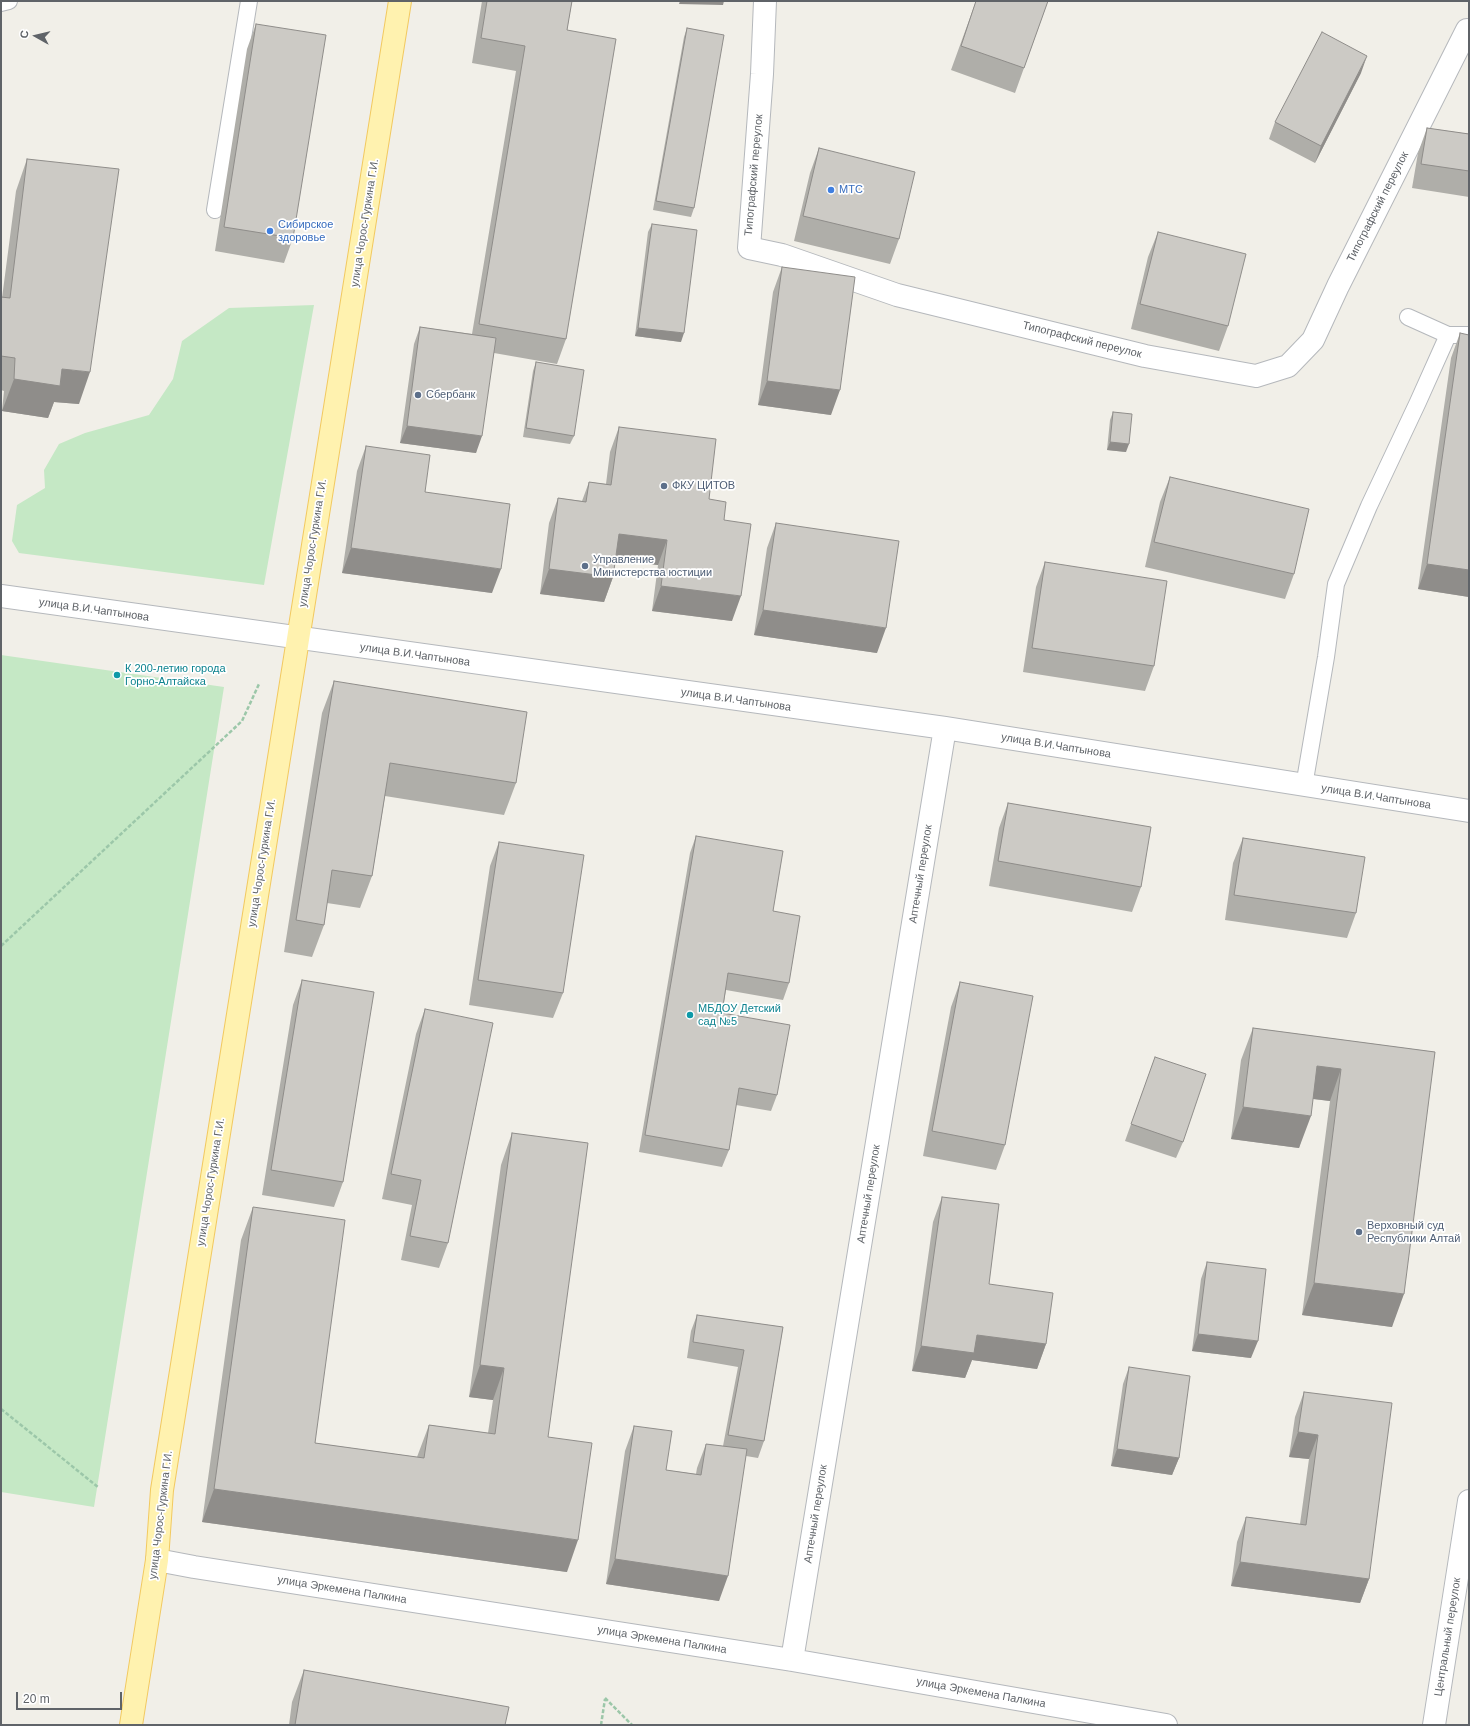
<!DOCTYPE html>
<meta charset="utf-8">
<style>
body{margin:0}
#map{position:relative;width:1470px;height:1726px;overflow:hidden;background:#f1efe8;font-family:Arial,sans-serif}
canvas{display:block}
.frame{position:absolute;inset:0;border:2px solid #5f6368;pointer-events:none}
.north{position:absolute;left:16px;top:16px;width:40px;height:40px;-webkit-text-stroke:3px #fff;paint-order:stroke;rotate:278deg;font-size:11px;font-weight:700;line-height:16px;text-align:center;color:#5f6368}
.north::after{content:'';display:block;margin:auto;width:14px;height:18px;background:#5f6368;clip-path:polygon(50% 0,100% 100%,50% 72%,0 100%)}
.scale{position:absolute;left:16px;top:1692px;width:106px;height:18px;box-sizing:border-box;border:2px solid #5f6368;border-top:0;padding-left:5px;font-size:12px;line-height:14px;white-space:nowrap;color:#5f6368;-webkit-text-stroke:3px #fff;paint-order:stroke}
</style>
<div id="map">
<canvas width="1470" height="1726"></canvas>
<div class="frame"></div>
<div class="north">С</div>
<div class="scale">20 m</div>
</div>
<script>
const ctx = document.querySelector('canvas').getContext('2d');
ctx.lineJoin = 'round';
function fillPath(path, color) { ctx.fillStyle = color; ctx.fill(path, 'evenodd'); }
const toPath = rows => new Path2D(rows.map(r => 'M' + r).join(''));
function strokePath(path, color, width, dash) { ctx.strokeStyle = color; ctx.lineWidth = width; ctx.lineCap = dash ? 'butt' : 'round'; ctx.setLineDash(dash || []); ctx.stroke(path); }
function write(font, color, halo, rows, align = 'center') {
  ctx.font = font + ' Arial,sans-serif'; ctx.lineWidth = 3.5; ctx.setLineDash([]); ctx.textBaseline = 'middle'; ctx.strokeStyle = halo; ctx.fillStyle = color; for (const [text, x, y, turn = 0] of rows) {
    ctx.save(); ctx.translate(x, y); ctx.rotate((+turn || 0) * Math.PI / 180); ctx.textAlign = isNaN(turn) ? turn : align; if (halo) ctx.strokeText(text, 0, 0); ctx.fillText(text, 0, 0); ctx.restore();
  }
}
const green = toPath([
 [314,305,264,585,19,553,12,541,17,505,45,488,44,470,59,444,85,433,149,415,173,379,182,341,229,308],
 [1,655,224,687,94,1507,1,1492]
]);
const path = toPath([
 [1,946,242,721,259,684],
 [1,1409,98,1487],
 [605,1698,632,1725],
 [601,1725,605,1699]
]);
const service = toPath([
 [1,3,9,1],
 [215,210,249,1],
 [1408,317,1448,335],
 [1304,786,1326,657,1336,584,1369,506,1418,402,1448,335,1469,335]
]);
const minor = toPath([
 [765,1,762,74,749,248,782,255,897,295,1145,356,1256,376,1288,366,1313,340,1338,286,1467,30],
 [1,596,945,728,1469,811],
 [157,1560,194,1567,792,1660,1166,1725],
 [792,1660,945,728],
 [1434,1725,1469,1501]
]);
const primary = toPath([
 [131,1725,157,1560,162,1490,400,1]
]);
const wall = toPath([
 [482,1,572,1,567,30,566,339,557,364,494,353,476,453,400,443,414,344,420,327,472,334,516,71,472,63],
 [976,1,1048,1,1015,93,951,70],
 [256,24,293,238,284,263,215,251,247,49],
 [687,28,694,208,691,217,653,210,684,37],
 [1361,73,1315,163,1269,139,1275,122],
 [1427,128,1469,134,1469,197,1412,188,1418,153],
 [819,148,899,239,890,264,794,241,810,173],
 [27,159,79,404,54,402,48,418,2,411,4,391,1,390,1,297,2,298,16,191],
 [652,224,681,342,635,336,648,232],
 [1158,232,1228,326,1219,351,1131,329,1148,257],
 [782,267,831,415,758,405,773,292],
 [1460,333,1469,597,1418,589,1451,358],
 [536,362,574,436,570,444,523,437,533,371],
 [1113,412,1126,452,1107,450,1110,420],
 [619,427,709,499,724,520,732,621,652,611,658,565,615,560,613,577,604,602,540,594,549,523,558,498,582,501,589,482,606,484,610,452],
 [366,446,425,492,492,593,342,573,357,471],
 [1170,477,1294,574,1285,599,1145,567,1160,502],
 [776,523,877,653,754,635,767,548],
 [1045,562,1154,666,1145,691,1023,672,1036,587],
 [334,681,516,783,504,815,385,796,372,876,360,908,327,903,324,925,312,957,284,952,322,713],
 [1008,803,1141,887,1132,912,989,886,999,828],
 [696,836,773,911,789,983,783,1000,726,990,722,1013,777,1095,771,1111,736,1105,729,1150,722,1167,639,1152,690,853],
 [1243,838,1356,913,1347,938,1225,920,1233,863],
 [499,842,563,993,553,1018,469,1005,490,866],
 [302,980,343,1182,334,1207,262,1195,293,1005],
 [960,982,1005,1145,996,1170,923,1156,951,1007],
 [425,1009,448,1243,439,1268,401,1260,412,1205,382,1199,416,1034],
 [1253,1028,1435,1052,1392,1327,1302,1315,1330,1101,1313,1099,1299,1148,1231,1139,1241,1060],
 [1155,1057,1183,1142,1176,1158,1125,1141],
 [512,1133,548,1437,567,1572,202,1522,241,1240,253,1207,315,1443,417,1457,429,1425,488,1433,493,1400,469,1397,501,1165],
 [942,1197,989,1284,1046,1344,1037,1369,972,1360,965,1378,912,1371,933,1222],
 [1207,1262,1251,1358,1192,1351,1201,1279],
 [697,1315,783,1327,764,1441,758,1458,746,1456,719,1601,606,1584,625,1451,634,1426,666,1470,696,1474,697,1468,706,1444,723,1446,738,1367,687,1358,691,1331],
 [1129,1367,1179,1458,1172,1475,1111,1466,1123,1384],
 [1304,1392,1369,1579,1360,1603,1231,1586,1237,1542,1246,1517,1300,1524,1309,1459,1289,1457,1295,1417],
 [304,1670,505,1725,289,1725,292,1702]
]);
const shadedWall = toPath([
 [680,1,724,1,723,5,679,4],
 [1367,56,1361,73,1315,163,1321,146],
 [638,328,684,333,681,342,635,336],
 [62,369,90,372,79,404,54,402,48,418,2,411,14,379],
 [767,381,840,390,831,415,758,405],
 [407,426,482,436,476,453,400,443],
 [1110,442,1129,444,1126,452,1107,450],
 [619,534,667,540,658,565,610,559],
 [351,548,501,569,492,593,342,573],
 [1427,564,1469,570,1469,597,1418,589],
 [549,569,613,577,604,602,540,594],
 [661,586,741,596,732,621,652,611],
 [763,610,886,628,877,653,754,635],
 [1317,1066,1341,1069,1330,1101,1306,1098],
 [1243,1107,1311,1116,1299,1148,1231,1139],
 [1314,1283,1404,1294,1392,1327,1302,1315],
 [1198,1334,1258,1341,1251,1358,1192,1351],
 [977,1335,1046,1344,1037,1369,972,1360,965,1378,912,1371,921,1346],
 [480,1365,504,1368,493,1400,469,1397],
 [1298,1432,1318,1435,1309,1459,1289,1457],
 [1117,1449,1179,1458,1172,1475,1111,1466],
 [214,1489,578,1540,567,1572,202,1522],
 [615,1559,728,1576,719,1601,606,1584],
 [1240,1562,1369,1579,1360,1603,1231,1586]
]);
const building = toPath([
 [487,1,572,1,567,30,616,39,566,339,479,324,525,46,481,38,487,1],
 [976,1,1048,1,1024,68,961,46,976,1],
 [256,24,326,35,293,238,224,227,256,24],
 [687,28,724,35,694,208,656,201,687,28],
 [1322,32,1367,56,1321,146,1275,122,1322,32],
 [1427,128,1469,134,1469,171,1421,164,1427,128],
 [819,148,915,172,899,239,803,216,819,148],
 [27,159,119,169,90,372,62,369,60,386,14,379,15,358,1,356,1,297,10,298,27,159],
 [652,224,697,230,684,333,638,328,652,224],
 [1158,232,1246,254,1228,326,1140,304,1158,232],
 [782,267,855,277,840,390,767,381,782,267],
 [420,327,496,338,482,436,407,426,420,327],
 [1460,333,1469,335,1469,570,1427,564,1460,333],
 [536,362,584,370,574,436,526,428,536,362],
 [1113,412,1132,414,1129,444,1110,442,1113,412],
 [619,427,716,439,709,499,726,502,724,520,751,524,741,596,661,586,667,540,619,534,613,577,549,569,558,498,586,502,589,482,611,485,619,427],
 [366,446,430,455,425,492,510,504,501,569,351,548,366,446],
 [1170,477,1309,509,1294,574,1154,542,1170,477],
 [776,523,899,541,886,628,763,610,776,523],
 [1045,562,1167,581,1154,666,1032,648,1045,562],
 [334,681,527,712,516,783,390,763,372,876,332,870,324,925,296,920,334,681],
 [1008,803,1151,827,1141,887,998,861,1008,803],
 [696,836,783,851,773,911,800,916,789,983,728,973,722,1013,790,1025,777,1095,739,1088,729,1150,645,1135,696,836],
 [1243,838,1365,857,1356,913,1234,895,1243,838],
 [499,842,584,855,563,993,478,980,499,842],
 [302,980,374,992,343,1182,271,1170,302,980],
 [960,982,1033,996,1005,1145,932,1131,960,982],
 [425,1009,493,1023,448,1243,410,1236,421,1180,391,1174,425,1009],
 [1253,1028,1435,1052,1404,1294,1314,1283,1341,1069,1317,1066,1311,1116,1243,1107,1253,1028],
 [1155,1057,1206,1074,1183,1142,1131,1124,1155,1057],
 [512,1133,588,1143,548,1437,592,1443,578,1540,214,1489,253,1207,345,1220,315,1443,424,1458,429,1425,495,1434,504,1368,480,1365,512,1133],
 [942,1197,999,1204,989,1284,1053,1293,1046,1344,977,1335,974,1353,921,1346,942,1197],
 [1207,1262,1266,1269,1258,1341,1198,1334,1207,1262],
 [697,1315,783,1327,764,1441,728,1435,744,1350,693,1342,697,1315],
 [1129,1367,1190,1376,1179,1458,1117,1449,1129,1367],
 [1304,1392,1392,1403,1369,1579,1240,1562,1246,1517,1306,1525,1318,1435,1298,1432,1304,1392],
 [634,1426,672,1431,666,1470,701,1475,706,1444,747,1449,728,1576,615,1559,634,1426],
 [304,1670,509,1707,505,1725,295,1725,304,1670]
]);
const markers = [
 [831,190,4,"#3f7fe0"],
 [270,231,4,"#3f7fe0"],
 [418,395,4,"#5c6f8a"],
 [664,486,4,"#5c6f8a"],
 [585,566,4,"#5c6f8a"],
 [117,675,4,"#0f9aa8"],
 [690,1015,4,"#0f9aa8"],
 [1359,1232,4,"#5c6f8a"]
];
const streetNames = [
 ["Типографский переулок",754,175,-85],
 ["Типографский переулок",1378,207,-63],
 ["улица Чорос-Гуркина Г.И.",365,223,-81],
 ["Типографский переулок",1082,340,14],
 ["улица Чорос-Гуркина Г.И.",313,543,-81],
 ["улица В.И.Чаптынова",94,610,8],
 ["улица В.И.Чаптынова",415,655,8],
 ["улица В.И.Чаптынова",736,700,8],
 ["улица В.И.Чаптынова",1056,746,9],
 ["улица В.И.Чаптынова",1376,797,9],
 ["улица Чорос-Гуркина Г.И.",262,863,-81],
 ["Аптечный переулок",921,874,-81],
 ["улица Чорос-Гуркина Г.И.",211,1182,-81],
 ["Аптечный переулок",869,1194,-81],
 ["Аптечный переулок",816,1514,-81],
 ["улица Чорос-Гуркина Г.И.",161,1515,-83],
 ["улица Эркемена Палкина",342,1590,9],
 ["Центральный переулок",1448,1637,-81],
 ["улица Эркемена Палкина",662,1640,9],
 ["улица Эркемена Палкина",981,1693,10]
];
const shopNames = [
 ["МТС",839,190],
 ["Сибирское",278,225],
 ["здоровье",278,238]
];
const serviceNames = [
 ["Сбербанк",426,395],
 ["ФКУ ЦИТОВ",672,486],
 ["Управление",593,560],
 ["Министерства юстиции",593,573],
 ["Верховный суд",1367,1226],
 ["Республики Алтай",1367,1239]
];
const cultureNames = [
 ["К 200-летию города",125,669],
 ["Горно-Алтайска",125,682],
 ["МБДОУ Детский",698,1009],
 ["сад №5",698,1022]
];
fillPath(green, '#c5e8c5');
strokePath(service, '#b5b8bc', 18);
strokePath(minor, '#b5b8bc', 24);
strokePath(primary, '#f2c960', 24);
strokePath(path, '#9cc7a9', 2.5, [4, 2]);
strokePath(service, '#fff', 16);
strokePath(minor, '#fff', 22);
strokePath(primary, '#fff2af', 22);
fillPath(wall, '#afaea9');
fillPath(shadedWall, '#8f8d8a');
fillPath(building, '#cccac5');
strokePath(building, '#8f8d8a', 1);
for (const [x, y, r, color] of markers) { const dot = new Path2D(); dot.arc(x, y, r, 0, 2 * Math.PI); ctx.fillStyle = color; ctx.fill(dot); strokePath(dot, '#fff', 1.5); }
write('11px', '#5f6368', '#fff', streetNames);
write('11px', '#366cbe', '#fff', shopNames, 'left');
write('11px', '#4e5e75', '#fff', serviceNames, 'left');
write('11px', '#0d838f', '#fff', cultureNames, 'left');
</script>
